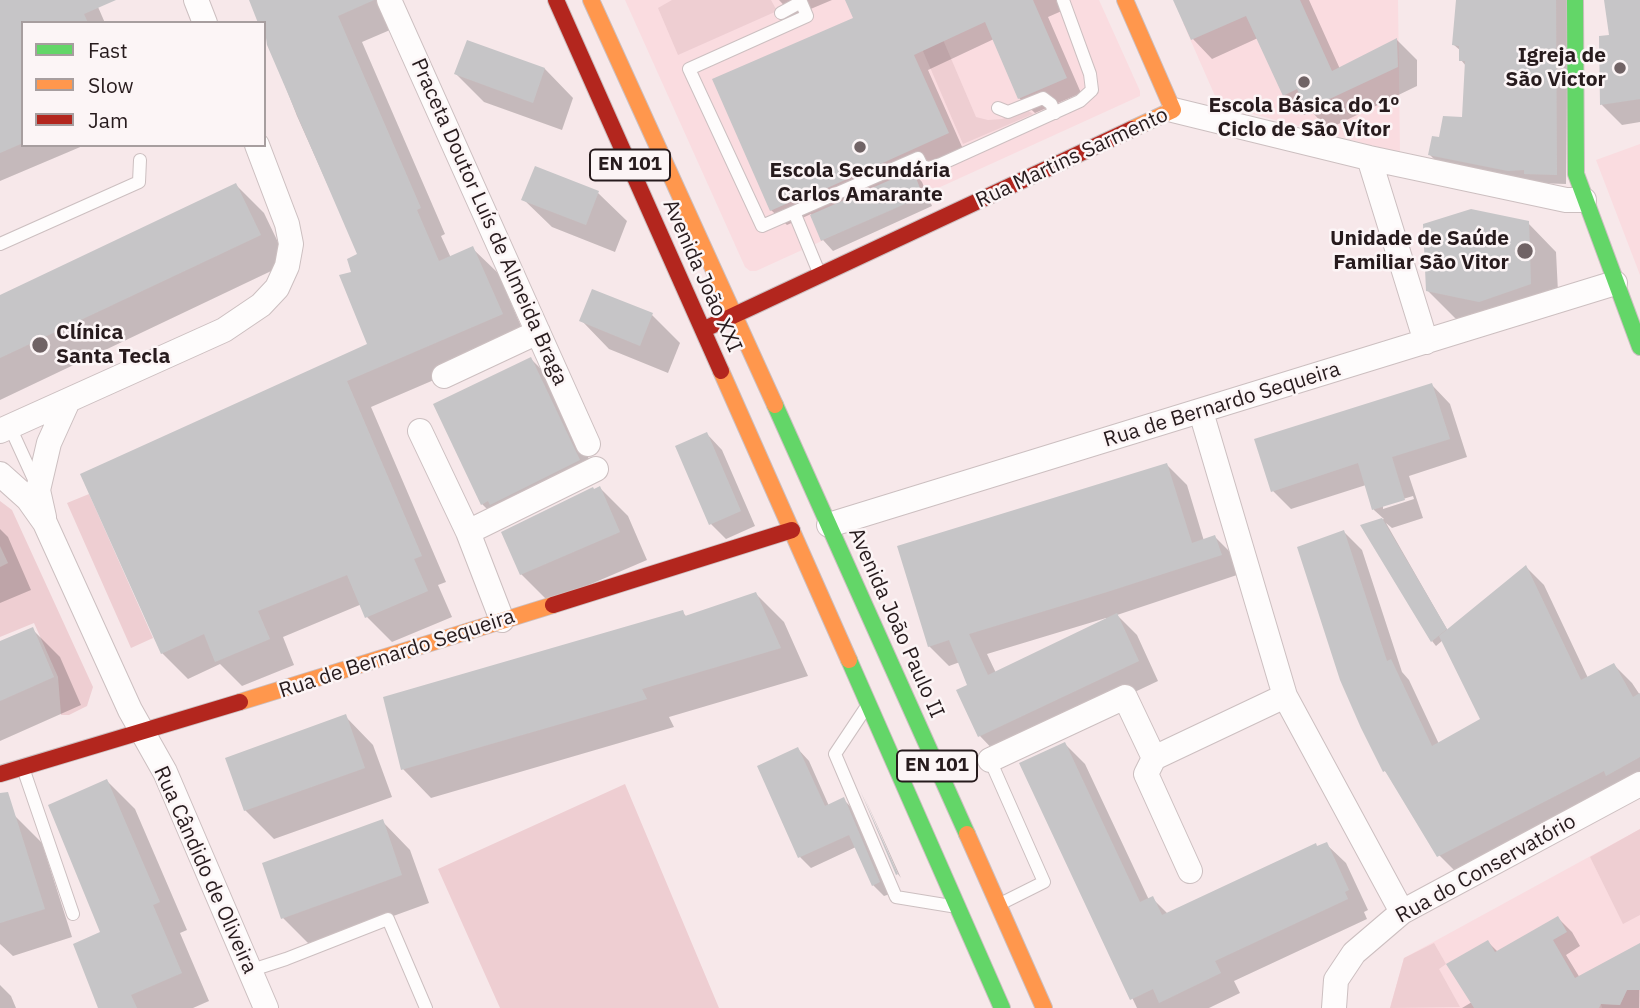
<!DOCTYPE html>
<meta charset="utf-8">
<style>
body{margin:0}
#map{position:relative;width:1640px;height:1008px;overflow:hidden;background:#f7e8ea;font-family:"IBM Plex Sans",sans-serif}
canvas{display:block}
.legend{position:absolute;left:21px;top:21px;width:245px;height:126px;box-sizing:border-box;background:#fcf5f6;border:2px solid #a79e9f;margin:0;padding:9px 12px;list-style:none;font-size:21px;color:#271b1d}
.legend li{display:flex;align-items:center;gap:14px;height:35px}
.legend b{width:35px;border:2px solid #a79e9f}
</style>
<div id="map">
<canvas width="1640" height="1008"></canvas>
<ul class="legend">
<li><b style="height:9px;background:#63d668"></b>Fast</li>
<li><b style="height:9px;background:#ff974d"></b>Slow</li>
<li><b style="height:9px;background:#b3261e"></b>Jam</li>
</ul>
</div>
<script>
const ctx = document.querySelector('canvas').getContext('2d');
ctx.lineJoin = 'round';
function fillPath(path, color) { ctx.fillStyle = color; ctx.fill(path, 'evenodd'); }
const toPath = rows => new Path2D(rows.map(r => 'M' + r).join(''));
function strokePath(path, color, width, dash) { ctx.strokeStyle = color; ctx.lineWidth = width; ctx.lineCap = dash ? 'butt' : 'round'; ctx.setLineDash(dash || []); ctx.stroke(path); }
function write(font, color, halo, rows, align = 'center') {
  ctx.font = font + ' "IBM Plex Sans",sans-serif'; ctx.lineWidth = 5; ctx.setLineDash([]); ctx.textBaseline = 'middle'; ctx.strokeStyle = halo; ctx.fillStyle = color; for (const [text, x, y, turn = 0] of rows) {
    ctx.save(); ctx.translate(x, y); ctx.rotate((+turn || 0) * Math.PI / 180); ctx.textAlign = isNaN(turn) ? turn : align; if (halo) ctx.strokeText(text, 0, 0); ctx.fillText(text, 0, 0); ctx.restore();
  }
}
const built = toPath([
 [625,0,1099,0,1140,91,1140,96,756,271,750,271,745,267],
 [1233,0,1398,0,1400,153,1219,105,1183,23],
 [1640,144,1640,275,1596,160],
 [1640,829,1640,1008,1390,1008,1404,958]
]);
const green = toPath([
 [672,0,771,0,777,11,678,55,658,8],
 [901,0,926,0,976,117,988,120,1002,119,1027,110,1033,114,963,144],
 [89,494,153,638,131,648,67,503],
 [0,501,12,510,93,687,87,706,69,715,61,715,58,677,34,623,0,637,0,567,8,563,0,546],
 [625,784,719,1008,500,1008,438,869],
 [1640,829,1640,915,1623,924,1590,857],
 [1434,943,1446,964,1439,969,1460,1007,1390,1008,1404,958],
 [1627,990,1640,990,1640,1008,1602,1008,1601,1004,1620,1005]
]);
const shadow = toPath([
 [0,0,95,0,105,23,23,23,23,145,85,145,0,181],
 [251,0,385,0,397,27,362,42,445,234,441,236,451,258,472,248,498,273,527,340,371,407,446,582,438,585,452,617,392,642,367,617,362,604,283,637,294,665,242,686,220,664,188,679,162,653,370,345,353,273,359,255,297,116,264,32,264,23],
 [779,0,832,0,794,16],
 [847,0,1059,0,1064,10,1048,17,1081,93,1035,113,1019,98,994,39,928,70,963,149,913,172,922,182,932,206,833,251,823,240,811,214,787,225,771,210,856,19],
 [1175,0,1309,0,1340,69,1397,40,1417,60,1417,86,1328,129,1311,111,1304,115,1284,95,1258,38,1212,59,1193,39],
 [1458,0,1568,0,1566,184,1536,183,1532,180,1519,180,1440,165,1430,155,1440,139,1463,119,1466,66,1461,60,1461,51,1454,45],
 [1606,0,1640,0,1640,122,1622,125,1602,105,1601,38,1611,36],
 [468,42,545,69,573,98,562,130,484,102,456,74],
 [236,185,264,213,288,263,0,400,0,297],
 [598,193,627,221,615,252,552,227,523,199],
 [1528,223,1556,252,1559,312,1508,329,1456,319,1428,291],
 [652,315,680,343,668,373,609,349,581,320],
 [531,359,551,379,599,480,502,524,482,504],
 [1432,385,1450,404,1467,457,1409,476,1423,518,1392,528,1386,523,1448,631,1526,567,1544,585,1588,678,1614,665,1632,683,1640,695,1640,785,1457,873,1439,855,1391,777,1385,771,1344,532,1362,550,1402,672,1409,680,1439,744,1482,719,1443,640,1436,646,1432,641,1362,526,1384,519,1374,510,1366,485,1291,509,1273,491],
 [1413,496,1414,499,1383,509,1383,505],
 [707,434,722,450,755,526,726,539,711,524],
 [1167,465,1187,485,1204,541,1215,537,1235,557,1240,574,1117,615,1137,635,1158,681,999,756,980,736,969,686,960,662,949,666,929,646],
 [1106,618,1107,620,996,673,987,654],
 [600,488,628,516,647,560,549,602,521,574,594,491],
 [0,529,8,537,31,590,0,603],
 [756,594,784,622,808,676,669,717,674,727,431,798,403,769,385,699,682,612,687,617],
 [32,629,60,657,81,705,0,741,0,643],
 [345,716,373,745,392,797,274,839,245,810],
 [1065,744,1085,764,1149,900,1152,898,1168,914,1326,844,1346,863,1368,910,1364,912,1367,919,1234,981,1240,993,1209,1008,1137,1008,1021,764],
 [798,749,809,761,829,806,844,800,855,811,890,894,884,896,873,885,856,847,811,868,800,857],
 [107,781,135,809,187,930,180,933,209,1001,193,1008,100,1008],
 [864,796,901,878,898,874],
 [14,815,42,843,72,937,13,956,0,944,0,819],
 [382,821,410,850,429,903,311,946,283,918],
 [1558,918,1572,932,1580,946,1566,955,1580,978,1640,945,1639,1008,1462,1008,1472,1002,1488,942,1498,952],
 [0,985,11,996,16,1008,0,1008]
]);
const building = toPath([
 [0,0,116,0,84,14,88,23,23,23,23,143,0,153],
 [249,0,374,0,338,16,421,208,417,210,439,261,473,246,503,314,347,381,422,556,414,559,428,591,365,618,347,575,258,611,270,639,215,662,204,634,161,654,80,474,367,344,339,275,351,272,347,259,357,254,267,45,264,23,258,23],
 [845,0,1033,0,1067,78,1018,99,985,22,914,55,949,133,803,199,802,197,770,211,712,79,853,18],
 [1173,0,1300,0,1332,71,1397,38,1398,67,1306,110,1297,89,1283,96,1246,16,1191,40],
 [1456,0,1556,0,1557,175,1524,174,1524,170,1508,171,1428,155,1432,136,1439,137,1443,116,1462,117,1465,61,1459,61,1459,46,1452,45],
 [1604,0,1640,0,1640,99,1600,105,1599,36,1609,35],
 [467,40,545,68,533,103,454,74],
 [535,166,599,191,586,225,521,200],
 [913,170,923,196,821,241,810,215],
 [236,183,261,235,0,358,0,295],
 [1471,209,1529,221,1531,284,1479,302,1426,291,1423,224],
 [592,289,653,313,640,346,579,321],
 [531,357,580,460,490,505,488,501,481,505,433,404],
 [1432,383,1450,439,1392,457,1405,500,1372,510,1358,463,1271,492,1254,439],
 [707,432,741,511,709,525,675,446],
 [1167,463,1192,543,1215,535,1222,555,1107,592,969,634,988,675,1117,613,1139,661,978,737,956,690,967,685,949,640,928,647,897,546],
 [600,486,620,532,520,575,501,532,593,487,594,489],
 [1382,518,1447,629,1431,642,1360,525],
 [1344,530,1387,661,1391,659,1432,746,1480,719,1439,636,1526,565,1581,680,1614,663,1633,697,1640,693,1640,757,1606,776,1604,771,1437,857,1385,771,1383,772,1361,728,1340,680,1297,547],
 [756,592,781,648,642,689,647,699,401,770,383,697,683,610,685,616],
 [33,627,54,677,0,701,0,641],
 [346,714,365,768,244,811,225,758],
 [1065,742,1140,902,1153,896,1162,915,1316,843,1317,846,1327,842,1349,890,1345,892,1348,899,1215,961,1221,973,1159,1003,1153,989,1130,1000,1019,763],
 [798,747,825,806,844,797,880,882,872,886,849,835,798,858,757,766],
 [107,779,160,902,153,905,182,973,131,995,137,1008,98,1008,73,944,100,932,48,805],
 [860,790,898,874,896,875],
 [8,792,45,909,0,923,0,793],
 [383,819,402,875,281,919,262,863],
 [1558,916,1567,932,1553,940,1575,978,1640,943,1640,990,1627,990,1620,1005,1601,1004,1599,1008,1474,1008,1446,964,1488,940,1495,952]
]);
const lane = toPath([
 [781,13,801,2,807,16,689,69,762,226,918,158,922,166,929,168,941,164,1080,101,1092,90,1090,74,1063,0],
 [998,108,1008,112,1043,98,1051,104,1055,113],
 [794,212,820,275],
 [0,244,139,182,140,160],
 [10,427,37,486],
 [865,709,835,754,896,897,951,906],
 [990,760,1044,882,1002,903],
 [23,768,73,914],
 [249,971,286,959,388,919,426,1008]
]);
const street = toPath([
 [196,0,205,23],
 [389,0,588,444],
 [1173,110,1369,158,1566,200,1584,200],
 [1369,158,1426,342],
 [444,376,538,332],
 [1201,412,1285,696,1402,912],
 [0,431,224,330,261,305,277,288,287,266,291,244,287,224,257,145],
 [420,431,468,532,502,620],
 [0,474,28,499,45,523,130,710,165,772,266,1008],
 [44,517,38,490,49,443,68,401],
 [829,525,1615,283],
 [468,532,596,469],
 [1154,758,1146,774,1190,871],
 [990,760,1125,697,1154,758,1285,696],
 [1334,1008,1336,980,1354,953,1402,912,1640,784]
]);
const fast = toPath([
 [1575,0,1576,174,1640,347],
 [775,405,967,834],
 [849,660,1002,1008]
]);
const slow = toPath([
 [591,0,775,405],
 [1125,0,1173,110,1132,129],
 [721,371,849,660],
 [240,702,553,605],
 [967,834,1044,1008]
]);
const jam = toPath([
 [556,0,721,371],
 [709,327,1132,129],
 [553,605,792,530],
 [0,774,240,702]
]);
const markers = [
 [1620,68,7,"#706365"],
 [1304,82,7,"#706365"],
 [860,147,7,"#706365"],
 [1525,251,9,"#706365"],
 [40,345,9,"#706365"]
];
const shields = [
 [630,165,80],
 [937,766,80]
];
const shieldNames = [
 ["EN 101",630,165],
 ["EN 101",937,766]
];
const poiNames = [
 ["Igreja de",1606,56],
 ["São Victor",1606,80],
 ["Escola Básica do 1º",1304,106,"center"],
 ["Ciclo de São Vítor",1304,130,"center"],
 ["Escola Secundária",860,171,"center"],
 ["Carlos Amarante",860,195,"center"],
 ["Unidade de Saúde",1509,239],
 ["Familiar São Vitor",1509,263],
 ["Clínica",56,333,"left"],
 ["Santa Tecla",56,357,"left"]
];
const streetNames = [
 ["Rua Martins Sarmento",1072,158,-25],
 ["Praceta Doutor Luís de Almeida Braga",489,222,66],
 ["Avenida João XXI",702,276,66],
 ["Rua de Bernardo Sequeira",1222,405,-17],
 ["Avenida João Paulo II",896,623,66],
 ["Rua de Bernardo Sequeira",397,654,-18],
 ["Rua do Conservatório",1486,869,-29],
 ["Rua Cândido de Oliveira",205,870,66]
];
fillPath(built, '#fadce0');
fillPath(green, '#eeced2');
fillPath(shadow, '#0003');
fillPath(building, '#c6c5c7');
strokePath(lane, '#ccbfc0', 14);
strokePath(street, '#ccbfc0', 26);
strokePath(fast, '#ccbfc0', 18);
strokePath(slow, '#ccbfc0', 18);
strokePath(jam, '#ccbfc0', 18);
strokePath(lane, '#fefcfc', 12);
strokePath(street, '#fefcfc', 24);
strokePath(fast, '#63d668', 16);
strokePath(slow, '#ff974d', 16);
strokePath(jam, '#b3261e', 16);
for (const [x, y, r, color] of markers) { const dot = new Path2D(); dot.arc(x, y, r, 0, 2 * Math.PI); ctx.fillStyle = color; ctx.fill(dot); strokePath(dot, '#fcf5f6', 2.5); }
for (const [x, y, w] of shields) { const box = new Path2D(); box.roundRect(x - w / 2, y - 15.5, w, 31, 5); ctx.fillStyle = '#fcf5f6'; ctx.fill(box); strokePath(box, '#271b1d', 2); }
write('bold 19px', '#271b1d', null, shieldNames);
write('bold 21px', '#271b1d', '#fcf5f6', poiNames, 'right');
write('21px', '#271b1d', '#fcf5f6', streetNames);
</script>
